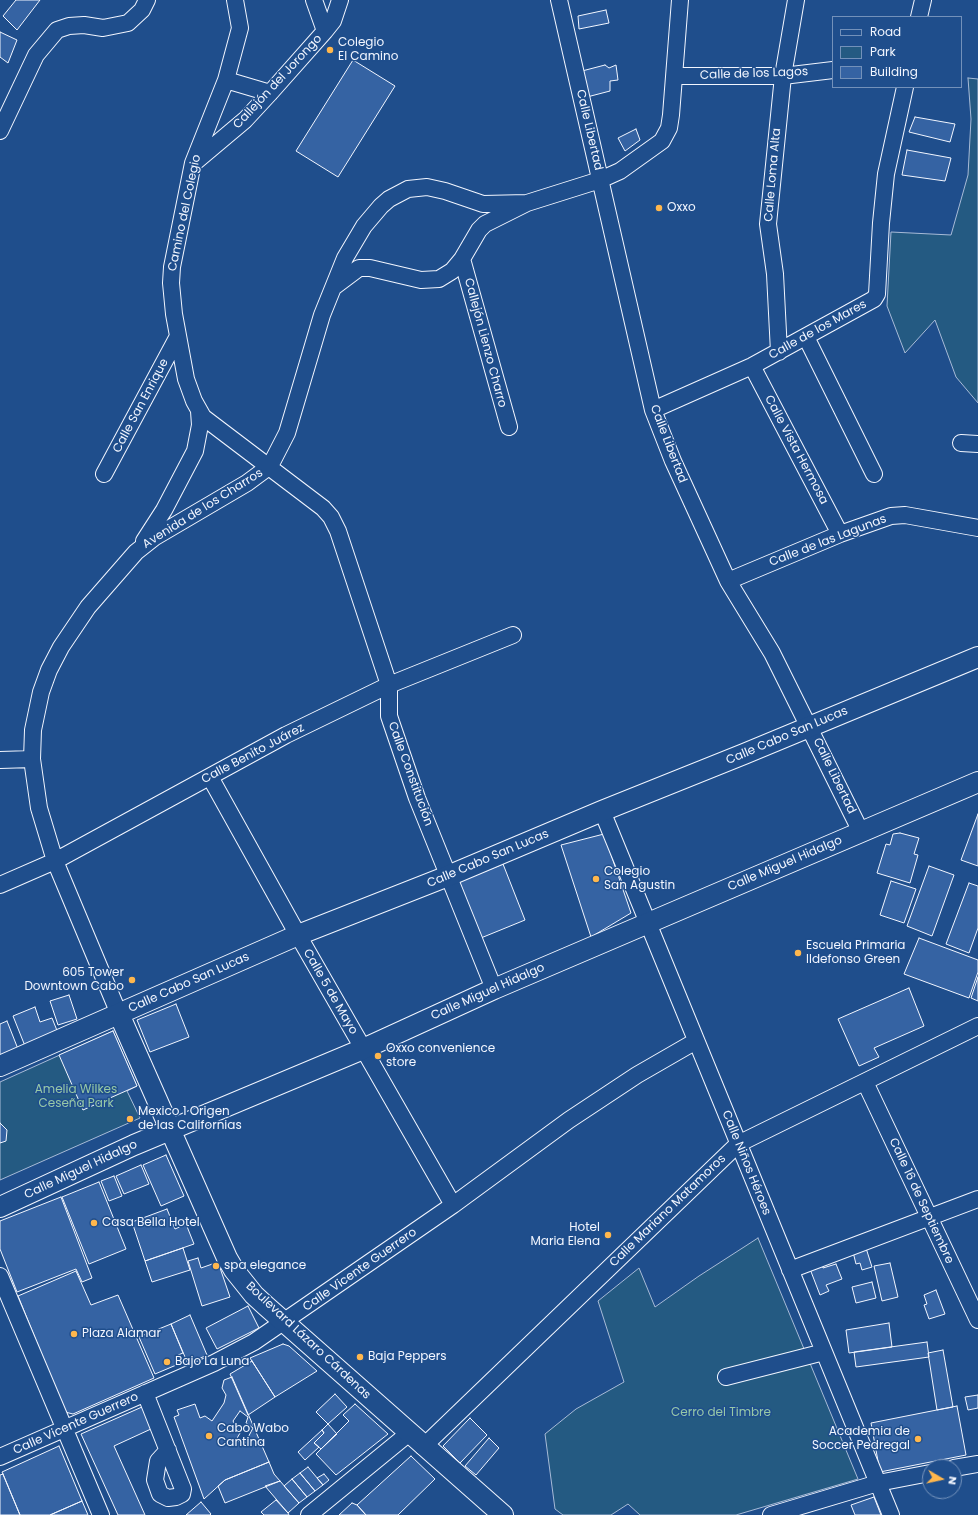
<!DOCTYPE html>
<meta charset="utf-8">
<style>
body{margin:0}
#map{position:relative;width:978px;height:1515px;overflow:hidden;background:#1f4e8c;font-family:Poppins,sans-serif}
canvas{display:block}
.legend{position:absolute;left:832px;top:16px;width:130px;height:72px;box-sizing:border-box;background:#1f4e8c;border:1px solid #7391ba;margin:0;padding:5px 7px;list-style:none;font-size:12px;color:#f2f6ff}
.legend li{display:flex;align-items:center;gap:8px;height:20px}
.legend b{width:20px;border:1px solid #7391ba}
.north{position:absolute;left:922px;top:1459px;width:40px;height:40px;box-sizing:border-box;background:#1f4e8c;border:1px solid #7391ba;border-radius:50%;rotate:99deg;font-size:11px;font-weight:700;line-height:16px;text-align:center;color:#f2f6ff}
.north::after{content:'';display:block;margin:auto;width:14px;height:18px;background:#ffb74d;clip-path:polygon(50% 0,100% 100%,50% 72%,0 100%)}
</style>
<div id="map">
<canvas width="978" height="1515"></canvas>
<ul class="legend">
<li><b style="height:5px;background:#1f4e8c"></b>Road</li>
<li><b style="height:11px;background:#245a82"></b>Park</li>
<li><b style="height:11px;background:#3563a3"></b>Building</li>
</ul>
<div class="north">N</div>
</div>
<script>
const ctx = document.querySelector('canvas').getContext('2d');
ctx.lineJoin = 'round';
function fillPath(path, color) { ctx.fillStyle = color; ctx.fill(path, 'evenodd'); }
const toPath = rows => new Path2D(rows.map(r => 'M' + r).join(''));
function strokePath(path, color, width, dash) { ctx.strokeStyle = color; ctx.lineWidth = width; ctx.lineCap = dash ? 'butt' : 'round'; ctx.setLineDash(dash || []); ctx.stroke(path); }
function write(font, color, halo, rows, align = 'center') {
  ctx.font = font + ' Poppins,sans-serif'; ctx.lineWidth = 3; ctx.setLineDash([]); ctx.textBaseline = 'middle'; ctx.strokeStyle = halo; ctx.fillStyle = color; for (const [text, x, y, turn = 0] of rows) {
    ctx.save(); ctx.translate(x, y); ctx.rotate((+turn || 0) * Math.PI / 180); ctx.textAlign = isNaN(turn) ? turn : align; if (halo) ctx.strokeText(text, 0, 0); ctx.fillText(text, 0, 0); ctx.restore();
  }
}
const green = toPath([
 [968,78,978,79,978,403,956,377,935,320,905,353,887,306,891,232,951,235,968,175,971,119,968,78],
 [113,1031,137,1086,127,1091,140,1118,0,1180,0,1082,113,1031],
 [758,1238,858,1479,736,1515,640,1515,628,1504,611,1515,563,1515,555,1509,545,1434,576,1409,624,1382,598,1301,639,1268,655,1307,699,1276,758,1238]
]);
const building = toPath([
 [16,0,40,0,17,30,3,16,16,0],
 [606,10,609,23,579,29,578,16,606,10],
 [0,32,17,40,8,63,0,57,0,32],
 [353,60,395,86,338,177,296,151,353,60],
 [605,65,609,68,616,65,618,80,610,81,610,91,587,97,582,71,605,65],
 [915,117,955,124,950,142,909,132,915,117],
 [636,129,640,140,625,151,618,138,636,129],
 [907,150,951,158,945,181,902,175,907,150],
 [978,814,978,866,961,860,978,814],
 [900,833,919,838,914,854,918,855,910,883,877,873,886,844,890,845,893,834,900,833],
 [604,834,631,913,591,937,561,845,604,834],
 [503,864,525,920,476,940,454,884,503,864],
 [929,866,954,875,932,936,907,926,929,866],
 [891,881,916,889,904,923,880,915,891,881],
 [969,883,978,886,978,928,969,953,946,944,969,883],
 [919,938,978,960,978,972,969,998,904,974,919,938],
 [978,977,978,1001,971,998,978,977],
 [909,988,924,1026,874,1048,879,1057,859,1066,838,1019,909,988],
 [69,995,77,1019,58,1025,50,1001,69,995],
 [176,1004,189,1037,150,1052,137,1020,176,1004],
 [35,1007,40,1022,52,1018,58,1033,25,1046,13,1016,35,1007],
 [7,1021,18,1049,0,1056,0,1024,7,1021],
 [113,1031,137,1086,83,1110,59,1055,113,1031],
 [0,1123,7,1130,6,1141,0,1143,0,1123],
 [166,1155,184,1196,161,1206,143,1165,166,1155],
 [141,1165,149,1184,124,1194,116,1176,141,1165],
 [114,1176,122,1196,109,1201,101,1181,114,1176],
 [99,1182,126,1249,89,1264,62,1197,99,1182],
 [61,1197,92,1278,82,1282,76,1269,17,1292,0,1249,0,1221,61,1197],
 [167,1209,175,1229,186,1224,194,1244,145,1261,132,1222,167,1209],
 [183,1248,190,1270,152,1282,145,1261,183,1248],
 [866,1248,872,1267,862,1270,860,1263,856,1264,853,1252,866,1248],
 [198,1258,201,1268,218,1262,230,1297,202,1306,188,1261,198,1258],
 [890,1263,898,1297,882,1301,874,1266,890,1263],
 [836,1264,842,1279,826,1285,829,1291,820,1295,810,1269,822,1265,823,1268,836,1264],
 [76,1271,91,1305,118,1295,154,1378,73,1414,65,1412,18,1296,76,1271],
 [872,1282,876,1298,856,1303,852,1287,872,1282],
 [936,1290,945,1314,929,1319,924,1305,927,1304,924,1295,936,1290],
 [248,1306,259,1328,217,1349,206,1328,248,1306],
 [190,1315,207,1355,188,1364,171,1324,190,1315],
 [889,1323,892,1347,849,1353,846,1330,889,1323],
 [171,1324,183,1353,178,1355,181,1363,155,1374,139,1337,171,1324],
 [927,1342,929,1357,856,1367,854,1352,927,1342],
 [283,1344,289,1346,317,1371,275,1397,250,1358,283,1344],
 [943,1350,953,1407,937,1410,928,1353,943,1350],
 [252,1361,275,1397,248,1415,230,1374,252,1361],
 [232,1377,269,1462,225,1480,204,1499,174,1417,179,1415,177,1410,195,1404,200,1418,205,1416,212,1421,224,1403,226,1395,222,1388,224,1380,232,1377],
 [240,1411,248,1417,246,1423,253,1428,244,1445,236,1440,240,1433,233,1421,240,1411],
 [335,1394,347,1407,328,1424,316,1412,335,1394],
 [978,1395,978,1408,968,1410,965,1397,978,1395],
 [355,1404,388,1434,336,1475,316,1454,349,1421,343,1415,355,1404],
 [957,1406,966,1455,880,1472,871,1423,957,1406],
 [142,1407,151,1429,114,1446,145,1515,118,1515,81,1434,142,1407],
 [470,1418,487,1435,460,1463,443,1446,470,1418],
 [328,1424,337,1434,321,1449,314,1443,324,1433,322,1430,328,1424],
 [322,1430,324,1433,314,1443,319,1447,305,1460,298,1452,322,1430],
 [489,1438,499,1448,476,1475,465,1466,489,1438],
 [59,1446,82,1501,50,1515,20,1515,2,1472,59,1446],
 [411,1456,435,1479,398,1515,366,1515,357,1505,411,1456],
 [269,1462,274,1474,280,1481,225,1503,218,1486,225,1480,269,1462],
 [308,1467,323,1485,315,1491,300,1473,308,1467],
 [300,1473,315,1491,307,1497,292,1479,300,1473],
 [3,1474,20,1515,0,1515,0,1475,3,1474],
 [324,1474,329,1480,323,1485,317,1478,324,1474],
 [292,1479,307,1497,299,1503,284,1486,292,1479],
 [280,1481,299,1503,288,1513,265,1486,280,1481],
 [874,1497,881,1515,855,1515,851,1505,874,1497],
 [276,1500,288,1513,289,1515,264,1515,261,1512,276,1500],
 [82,1501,88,1515,50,1515,82,1501],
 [201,1502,211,1514,210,1515,186,1515,201,1502],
 [352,1503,357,1505,366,1515,339,1515,352,1503]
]);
const minor = toPath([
 [235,0,240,28,226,80,193,163,172,267,171,283,174,314,186,379,194,401,203,417,323,508,331,517,338,531,389,685,389,716,417,798,494,989],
 [314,0,325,31],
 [559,0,653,410,673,461,728,581,772,653,861,832],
 [919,17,923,0],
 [676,76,783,76,833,70],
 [226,80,270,93],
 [0,131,36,55,57,30,69,26,84,25,103,28,128,23,142,10,147,0],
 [195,162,245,120,270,93,325,31,333,21,340,0],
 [462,259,509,427],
 [335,286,359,268,370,268,421,280,439,279,452,271,462,259,479,230,485,224,527,203,600,180,620,171,662,141,669,128,671,115,680,0],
 [806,337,874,474],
 [779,352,775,274,768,224,783,76,796,0],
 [752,366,840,534],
 [653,410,752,366,874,299,877,294,881,223,886,174,905,87],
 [961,443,978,444],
 [104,474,177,338],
 [144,541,164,510,195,451,200,425,199,411],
 [728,581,840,534,891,516,905,515,978,528],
 [0,760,32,759],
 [210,777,298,935,453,1205],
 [602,811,891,1515],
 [0,885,55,861,286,735,389,685,513,635],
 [119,1014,55,861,39,808,32,759,33,730,41,692,49,670,61,647,88,607,136,552,155,537,247,483,270,466,287,433,322,315,345,258,364,226,381,206,389,199,408,189,427,187,445,191,483,204,527,203],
 [865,1082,978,1320],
 [790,1270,978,1199],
 [0,1276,101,1515],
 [726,1377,824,1352],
 [145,1393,183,1489,182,1494,176,1497,168,1498,160,1494,155,1480,158,1461,168,1450],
 [423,1447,738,1144,978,1026],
 [0,1457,214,1363,254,1342,453,1205,569,1120,637,1075,696,1041],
 [954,1468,978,1464],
 [309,1515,408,1434],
 [771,1515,878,1483,930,1473]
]);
const major = toPath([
 [119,1014,227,1258,234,1270,254,1295,266,1306,503,1515],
 [0,1066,298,935,448,876,602,811,744,754,978,657],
 [0,1207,134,1145,363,1049,494,989,978,782]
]);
const markers = [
 [330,50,4,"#ffb74d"],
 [659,208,4,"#ffb74d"],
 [596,879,4,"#ffb74d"],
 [798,953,4,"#ffb74d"],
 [132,980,4,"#ffb74d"],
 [378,1056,4,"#ffb74d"],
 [130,1119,4,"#ffb74d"],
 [94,1223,4,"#ffb74d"],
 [608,1235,4,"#ffb74d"],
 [216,1266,4,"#ffb74d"],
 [74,1334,4,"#ffb74d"],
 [360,1357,4,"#ffb74d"],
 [167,1362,4,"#ffb74d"],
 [209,1436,4,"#ffb74d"],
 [918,1439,4,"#ffb74d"]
];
const poiNames = [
 ["Colegio",338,43],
 ["El Camino",338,57],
 ["Oxxo",667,208],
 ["Colegio",604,872],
 ["San Agustin",604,886],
 ["Escuela Primaria",806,946],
 ["Ildefonso Green",806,960],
 ["605 Tower",124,973,"right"],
 ["Downtown Cabo",124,987,"right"],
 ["Oxxo convenience",386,1049],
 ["store",386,1063],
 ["Mexico 1 Origen",138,1112],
 ["de las Californias",138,1126],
 ["Casa Bella Hotel",102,1223],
 ["Hotel",600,1228,"right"],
 ["Maria Elena",600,1242,"right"],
 ["spa elegance",224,1266],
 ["Plaza Alamar",82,1334],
 ["Baja Peppers",368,1357],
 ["Bajo La Luna",175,1362],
 ["Cabo Wabo",217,1429],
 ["Cantina",217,1443],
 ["Academia de",910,1432,"right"],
 ["Soccer Pedregal",910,1446,"right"]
];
const streetNames = [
 ["Calle de los Lagos",754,74,-2],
 ["Callejón del Jorongo",278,82,-47],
 ["Calle Libertad",589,130,77],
 ["Calle Loma Alta",773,175,-85],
 ["Camino del Colegio",185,213,-78],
 ["Calle de los Mares",818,330,-29],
 ["Callejón Lienzo Charro",485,343,75],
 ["Calle San Enrique",141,406,-62],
 ["Calle Libertad",668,444,69],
 ["Calle Vista Hermosa",796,450,62],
 ["Avenida de los Charros",203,509,-32],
 ["Calle de las Lagunas",828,541,-21],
 ["Calle Cabo San Lucas",787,736,-23],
 ["Calle Benito Juárez",253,754,-28],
 ["Calle Constitución",410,774,70],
 ["Calle Libertad",834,776,64],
 ["Calle Cabo San Lucas",488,859,-23],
 ["Calle Miguel Hidalgo",785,864,-23],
 ["Calle Cabo San Lucas",189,983,-24],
 ["Calle 5 de Mayo",330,992,60],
 ["Calle Miguel Hidalgo",488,992,-24],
 ["Calle Niños Héroes",746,1163,68],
 ["Calle Miguel Hidalgo",81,1170,-25],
 ["Calle 16 de Septiembre",921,1201,65],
 ["Calle Mariano Matamoros",668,1211,-44],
 ["Calle Vicente Guerrero",360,1270,-35],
 ["Boulevard Lázaro Cárdenas",308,1341,43],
 ["Calle Vicente Guerrero",76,1424,-24]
];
const parkNames = [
 ["Amelia Wilkes",76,1090],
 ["Ceseña Park",76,1104],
 ["Cerro del Timbre",721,1413]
];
fillPath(green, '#245a82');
strokePath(green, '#a8bbd7', 1);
fillPath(building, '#3563a3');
strokePath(building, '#f2f6ff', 1);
strokePath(minor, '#f2f6ff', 18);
strokePath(major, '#f2f6ff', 22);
strokePath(minor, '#1f4e8c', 16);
strokePath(major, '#1f4e8c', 20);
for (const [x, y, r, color] of markers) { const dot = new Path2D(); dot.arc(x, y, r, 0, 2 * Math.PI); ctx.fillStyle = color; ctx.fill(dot); strokePath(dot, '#1f4e8c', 1.5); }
write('12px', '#f2f6ff', '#1f4e8c', poiNames, 'left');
write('12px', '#f2f6ff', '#1f4e8c', streetNames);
write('12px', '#97c8a6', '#1f4e8c', parkNames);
</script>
